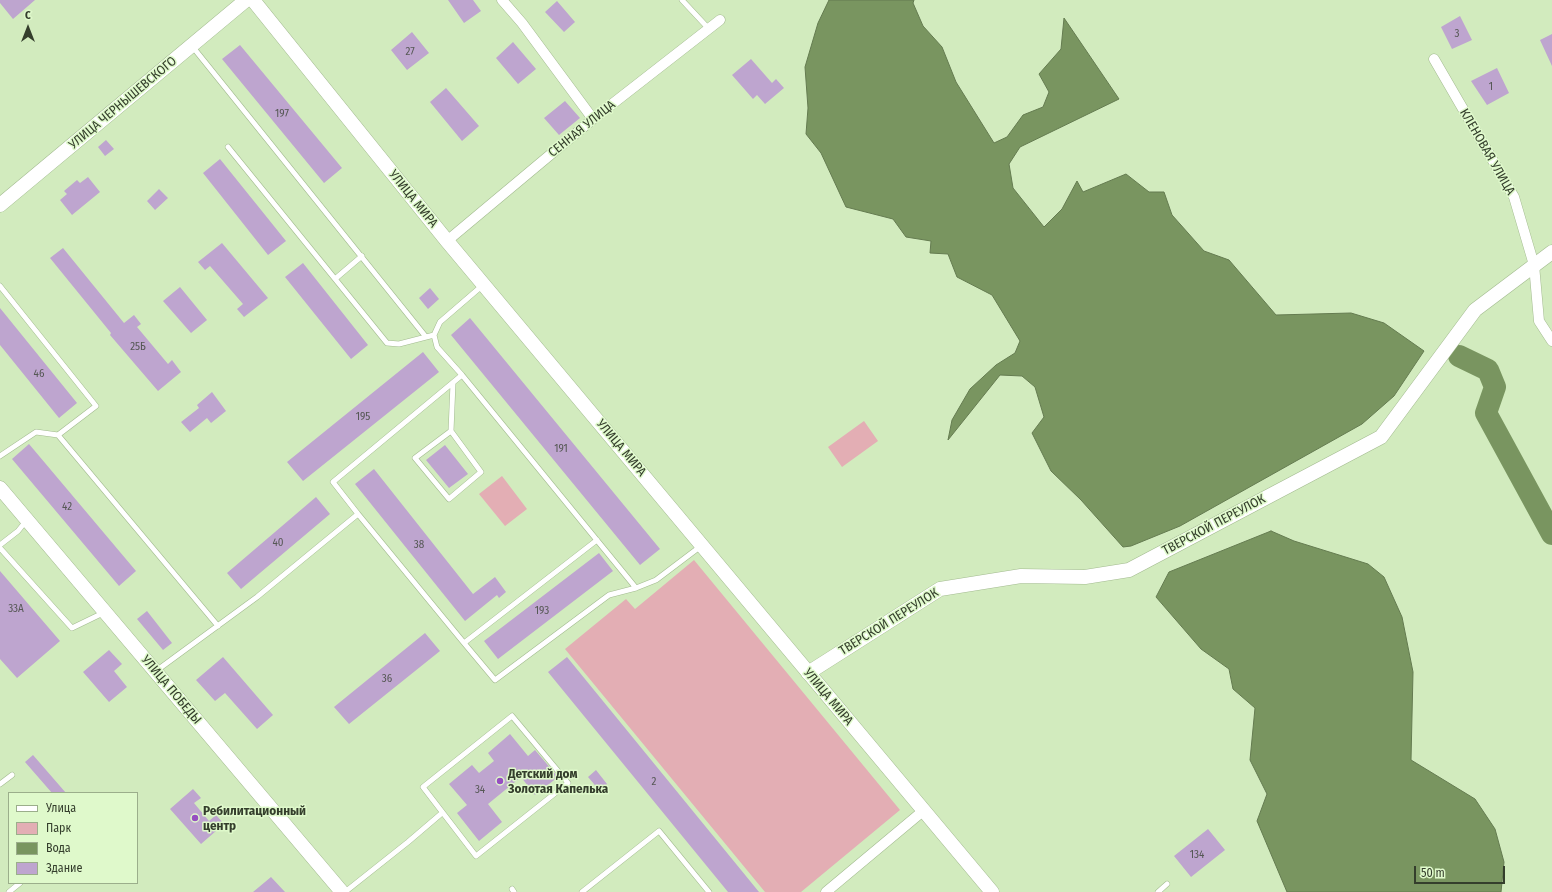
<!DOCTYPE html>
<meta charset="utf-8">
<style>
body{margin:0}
#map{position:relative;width:1552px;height:892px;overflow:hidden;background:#d2ebbe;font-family:"Fira Sans Condensed",sans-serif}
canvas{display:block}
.legend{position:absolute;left:8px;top:792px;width:130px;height:92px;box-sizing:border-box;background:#dff9cb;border:1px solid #9bae8b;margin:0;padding:5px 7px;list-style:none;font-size:12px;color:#343e2c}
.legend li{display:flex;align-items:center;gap:8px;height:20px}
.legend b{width:20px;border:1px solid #9bae8b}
.north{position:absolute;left:8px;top:8px;width:40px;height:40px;-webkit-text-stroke:3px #dff9cb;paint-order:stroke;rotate:0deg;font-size:11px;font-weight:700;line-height:16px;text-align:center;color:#343e2c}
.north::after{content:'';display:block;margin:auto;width:14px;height:18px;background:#343e2c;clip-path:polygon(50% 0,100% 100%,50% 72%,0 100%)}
.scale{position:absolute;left:1414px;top:866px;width:91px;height:18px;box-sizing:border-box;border:2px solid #343e2c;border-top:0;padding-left:5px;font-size:12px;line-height:14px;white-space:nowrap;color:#343e2c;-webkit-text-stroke:3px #dff9cb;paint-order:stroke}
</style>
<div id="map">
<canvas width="1552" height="892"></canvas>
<ul class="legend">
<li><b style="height:5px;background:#fff"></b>Улица</li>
<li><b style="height:11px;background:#e3aeb4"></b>Парк</li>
<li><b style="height:11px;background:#799560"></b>Вода</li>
<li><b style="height:11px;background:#bea5cf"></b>Здание</li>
</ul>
<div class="north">С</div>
<div class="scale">50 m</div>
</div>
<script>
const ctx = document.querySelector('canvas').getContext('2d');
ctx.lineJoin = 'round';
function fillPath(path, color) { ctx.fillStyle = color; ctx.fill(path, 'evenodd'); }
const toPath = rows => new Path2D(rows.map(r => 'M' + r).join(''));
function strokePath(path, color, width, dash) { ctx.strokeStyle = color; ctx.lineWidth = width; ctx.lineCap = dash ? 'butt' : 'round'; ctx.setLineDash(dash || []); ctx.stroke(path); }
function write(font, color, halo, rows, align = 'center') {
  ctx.font = font + ' "Fira Sans Condensed",sans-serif'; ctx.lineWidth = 3; ctx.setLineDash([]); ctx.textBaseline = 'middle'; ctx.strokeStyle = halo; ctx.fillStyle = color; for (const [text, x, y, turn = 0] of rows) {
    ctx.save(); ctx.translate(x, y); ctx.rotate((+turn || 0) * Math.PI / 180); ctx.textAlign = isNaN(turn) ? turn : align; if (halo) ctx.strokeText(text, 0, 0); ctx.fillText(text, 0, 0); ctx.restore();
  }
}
const green = toPath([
 [864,421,878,441,842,467,828,447],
 [502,476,527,509,505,526,479,494],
 [694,560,900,810,801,892,765,892,565,649,626,599,635,609]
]);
const water = toPath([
 [829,0,914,0,913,3,923,26,942,47,956,82,994,143,1007,137,1023,115,1043,107,1049,92,1039,74,1061,49,1064,18,1119,99,1020,147,1009,164,1013,188,1044,227,1062,209,1077,181,1083,192,1126,174,1149,192,1164,192,1172,215,1204,251,1229,260,1276,315,1351,313,1384,323,1424,351,1394,396,1362,424,1180,526,1131,546,1123,547,1081,500,1051,471,1032,433,1044,417,1035,387,1022,376,1000,375,948,440,952,420,970,389,996,365,1015,353,1020,341,992,295,957,277,948,254,930,253,931,241,906,237,893,219,846,207,821,153,806,134,808,108,805,67,818,23,829,0],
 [1271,531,1294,541,1368,564,1384,577,1402,617,1413,672,1411,760,1475,799,1495,829,1504,862,1501,892,1287,892,1257,821,1267,794,1250,760,1255,708,1233,689,1229,669,1201,649,1156,597,1169,572,1271,531]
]);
const river = toPath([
 [1459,356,1488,370,1495,387,1486,413,1552,534]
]);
const building = toPath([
 [0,0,35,0,13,19,0,3],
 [448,0,473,0,481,11,464,23],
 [557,1,575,22,564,32,545,12],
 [1460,16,1472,40,1452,49,1441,27],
 [412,32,429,53,407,70,391,50],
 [1552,34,1552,66,1540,40],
 [513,42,536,69,518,84,496,58],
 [240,45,342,168,324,183,222,59],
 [751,59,772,83,776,79,784,88,765,104,757,95,753,99,732,75],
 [1497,68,1509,93,1487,105,1471,81],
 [446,88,479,126,462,141,430,102],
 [565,101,580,118,559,135,544,118],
 [106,140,114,149,105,156,98,147],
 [220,159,286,241,268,255,203,173],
 [88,177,100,192,72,215,60,200,67,194,64,191,77,180,80,183],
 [159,189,168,198,155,210,147,201],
 [222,243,268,298,244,317,237,309,243,304,210,266,205,270,198,262],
 [63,248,124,323,134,315,141,324,137,327,168,364,172,360,181,372,158,391,110,335,111,333,50,258],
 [303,263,368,345,351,359,285,277],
 [180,287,207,320,191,333,163,301],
 [430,288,439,299,428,309,419,298],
 [0,308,77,403,59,418,0,345],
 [470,318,660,549,640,565,451,335],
 [423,352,439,372,303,481,287,462],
 [212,392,226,411,211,423,207,418,190,432,181,422,199,408,197,405],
 [29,444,136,571,119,586,12,459],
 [445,445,468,474,449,488,426,460],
 [374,469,473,594,495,577,506,592,499,598,497,595,465,621,355,484],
 [316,497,330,514,241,589,227,573],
 [599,553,613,571,498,659,484,641],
 [0,571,60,641,17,678,0,659],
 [147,611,172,643,163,650,137,619],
 [425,633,440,651,349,724,334,707],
 [109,650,122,664,114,671,127,687,109,702,83,672],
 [223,657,273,715,257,729,225,693,215,701,196,680],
 [567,657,759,892,728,892,548,672],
 [510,734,528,756,535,750,558,777,535,795,521,777,488,804,502,822,479,841,457,813,467,805,449,784,472,765,479,773,494,761,488,753],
 [33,755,66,793,52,793,25,762],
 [596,770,607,784,600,791,588,777],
 [193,789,201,798,194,803,209,821,216,815,224,824,201,844,170,809],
 [1208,829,1225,850,1191,877,1174,856],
 [271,877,285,892,253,892]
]);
const lane = toPath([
 [682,0,709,29],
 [192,46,426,337],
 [228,147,387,343,399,344,434,335],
 [335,279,362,256],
 [483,285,440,322,434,335,437,347,462,375,636,588],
 [0,286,96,406,58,435,36,432,0,456],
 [451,431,481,472,449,499,415,458,451,431,453,383],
 [58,435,218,626],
 [358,514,464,643],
 [597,540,464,643,495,680,609,595,636,588,656,580,701,546],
 [0,545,18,531,26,521],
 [0,548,72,628,103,613],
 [156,671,257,597,358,514,333,482,462,375],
 [512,716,568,783,476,856,423,787,512,716],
 [0,784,12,775],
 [512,889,514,892],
 [9,892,20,883],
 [345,892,408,842,442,813],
 [582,892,659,831,709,892],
 [1158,892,1167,884]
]);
const street = toPath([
 [502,0,522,23,593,119],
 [1434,59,1514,197,1534,265,1539,321,1552,341],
 [447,241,593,119,720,20],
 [826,892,923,811]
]);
const secondary = toPath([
 [253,0,447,241,992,892],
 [0,205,246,0],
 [0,488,342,892],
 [808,673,940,589,1021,576,1085,577,1129,570,1381,437,1475,310,1552,252]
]);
const markers = [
 [500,781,4,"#964ec1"],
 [195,818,4,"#964ec1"]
];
const numberNames = [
 ["3",1457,34],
 ["27",410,52],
 ["1",1491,87],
 ["197",282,114],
 ["25Б",138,347],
 ["46",39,374],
 ["195",363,417],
 ["191",561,449],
 ["42",67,507],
 ["40",278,543],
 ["38",419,545],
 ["33А",16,609],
 ["193",542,611],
 ["36",387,679],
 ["2",654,782],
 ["34",480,790],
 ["134",1197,855]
];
const streetNames = [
 ["УЛИЦА ЧЕРНЫШЕВСКОГО",123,103,-40],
 ["СЕННАЯ УЛИЦА",582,129,-39],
 ["КЛЕНОВАЯ УЛИЦА",1487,152,60],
 ["УЛИЦА МИРА",413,199,51],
 ["УЛИЦА МИРА",621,448,50],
 ["ТВЕРСКОЙ ПЕРЕУЛОК",1214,525,-28],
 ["ТВЕРСКОЙ ПЕРЕУЛОК",889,622,-32],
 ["УЛИЦА ПОБЕДЫ",171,690,50],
 ["УЛИЦА МИРА",828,697,50]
];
const poiNames = [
 ["Детский дом",508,774],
 ["Золотая Капелька",508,789],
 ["Ребилитационный",203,811],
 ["центр",203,826]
];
fillPath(green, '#e3aeb4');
fillPath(water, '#799560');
strokePath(water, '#647b50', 1);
strokePath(river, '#799560', 22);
fillPath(building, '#bea5cf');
strokePath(lane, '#a2ba8f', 6);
strokePath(street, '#a2ba8f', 11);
strokePath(secondary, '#a2ba8f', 15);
strokePath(lane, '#fff', 5);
strokePath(street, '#fff', 10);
strokePath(secondary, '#fff', 14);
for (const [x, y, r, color] of markers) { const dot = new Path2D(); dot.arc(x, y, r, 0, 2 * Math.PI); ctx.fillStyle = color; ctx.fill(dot); strokePath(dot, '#dff9cb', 1.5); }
write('11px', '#565855', null, numberNames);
write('13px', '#343e2c', '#dff9cb', streetNames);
write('bold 13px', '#343e2c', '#dff9cb', poiNames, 'left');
</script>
